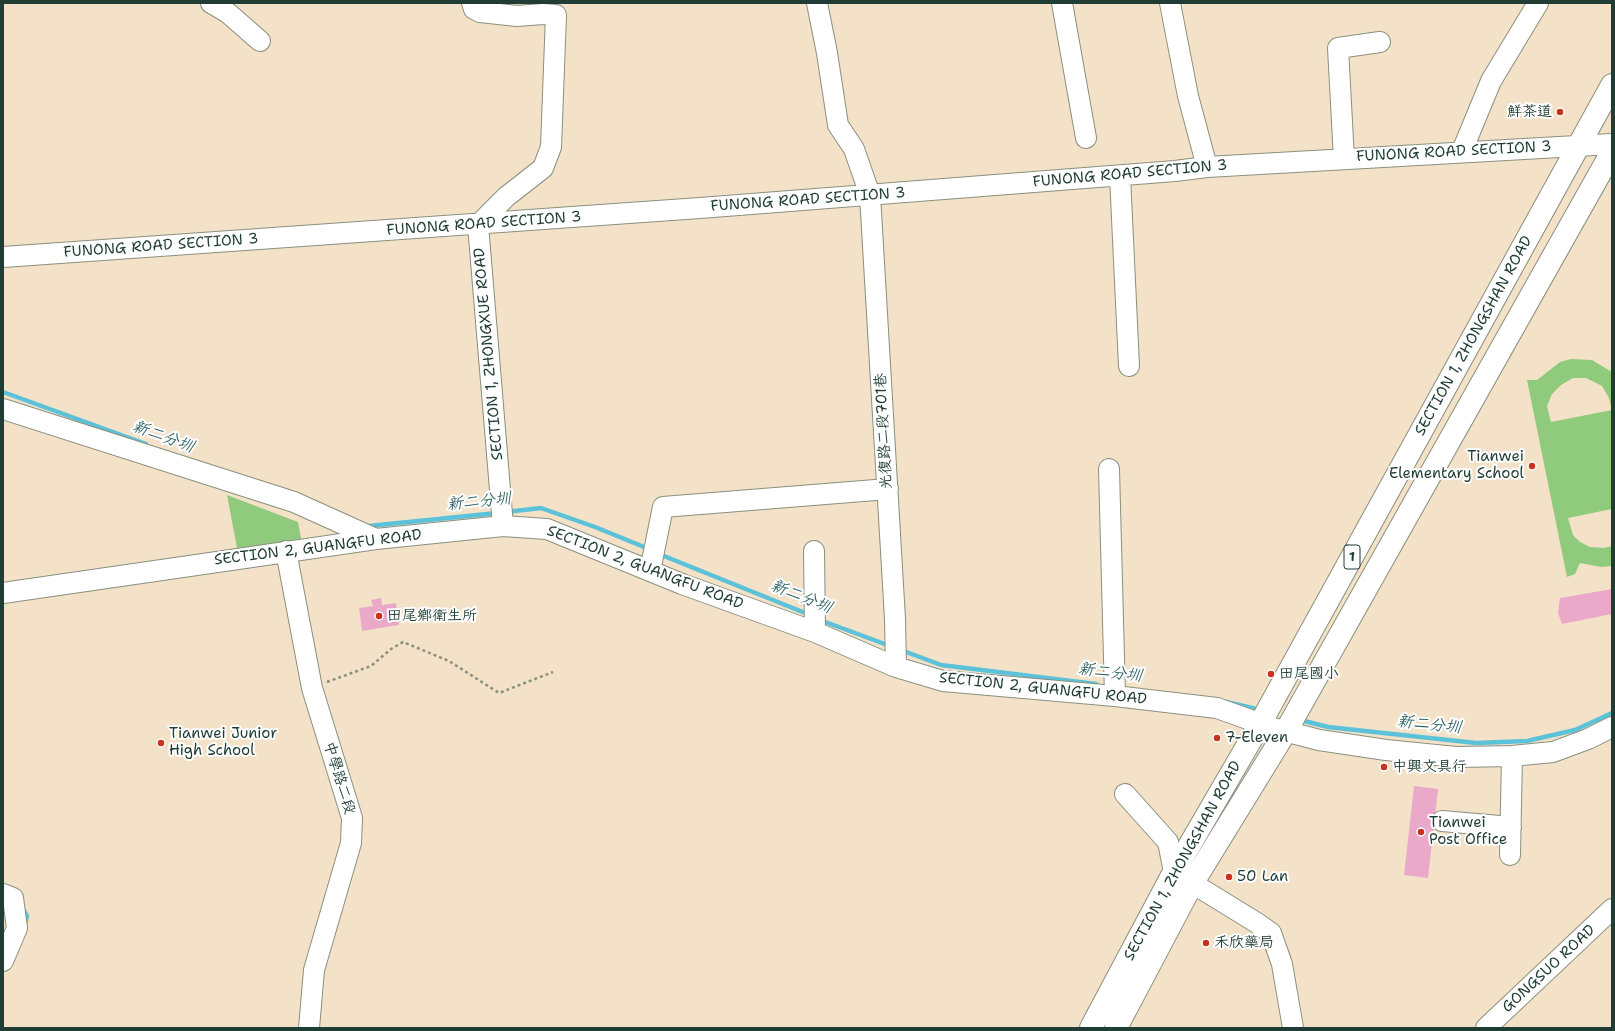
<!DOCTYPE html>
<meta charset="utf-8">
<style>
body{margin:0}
#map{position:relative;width:1615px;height:1031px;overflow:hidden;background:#f4e2c8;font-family:"Shantell Sans",sans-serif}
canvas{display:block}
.frame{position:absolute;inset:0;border:4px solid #1f3d34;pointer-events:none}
</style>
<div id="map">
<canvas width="1615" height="1031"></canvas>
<div class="frame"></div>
</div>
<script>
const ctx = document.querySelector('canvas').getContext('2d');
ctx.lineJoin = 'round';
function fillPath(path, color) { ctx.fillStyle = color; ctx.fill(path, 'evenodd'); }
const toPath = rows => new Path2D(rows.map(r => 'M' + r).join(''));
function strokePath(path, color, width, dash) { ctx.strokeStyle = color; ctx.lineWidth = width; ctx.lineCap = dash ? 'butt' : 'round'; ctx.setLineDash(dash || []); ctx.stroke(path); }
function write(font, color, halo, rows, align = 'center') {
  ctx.font = font + ' "Shantell Sans","LXGW WenKai TC",sans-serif'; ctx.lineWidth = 4; ctx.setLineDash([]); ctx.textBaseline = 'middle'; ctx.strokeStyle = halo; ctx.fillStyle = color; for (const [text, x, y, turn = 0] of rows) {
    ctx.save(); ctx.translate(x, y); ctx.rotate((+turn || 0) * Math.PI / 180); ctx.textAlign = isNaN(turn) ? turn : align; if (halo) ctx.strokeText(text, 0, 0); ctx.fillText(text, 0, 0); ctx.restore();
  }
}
const green = toPath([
 [1571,359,1592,360,1612,372,1612,509,1568,518,1573,535,1580,542,1590,547,1604,548,1612,546,1612,566,1601,567,1580,563,1575,574,1567,577,1527,380,1537,380,1560,362],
 [1573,378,1586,378,1602,386,1609,398,1612,410,1551,422,1547,406,1552,394,1561,385],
 [227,495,298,522,302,544,237,548]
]);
const stream = toPath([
 [3,392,146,444],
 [506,512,541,508,595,527,649,549],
 [369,526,497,513],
 [659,554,810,615],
 [820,620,890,646],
 [901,650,941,665,1096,684],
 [1222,701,1261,710],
 [1300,720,1328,727,1476,743,1527,741,1575,730,1612,713],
 [23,909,27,916,25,924]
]);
const building = toPath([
 [1612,589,1612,614,1562,624,1558,613,1560,598],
 [381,598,382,605,396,603,399,625,362,631,359,608,373,606,371,600],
 [1414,786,1438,789,1428,878,1404,875]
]);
const path = toPath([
 [327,682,371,666,391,649,403,642,449,661,499,693,553,672]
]);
const minor = toPath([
 [211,3,228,13,260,41],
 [472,3,474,9,480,12,517,16,543,14,556,15,551,147,543,168,506,197,478,225,503,526],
 [817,3,827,53,838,125,854,149,870,195,895,619,896,667],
 [1062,3,1086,138],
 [1170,3,1188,96,1207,167],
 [1462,151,1491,81,1538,3],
 [1344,159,1338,48,1380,42],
 [1120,176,1129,366],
 [3,257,700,208,1175,171,1207,167,1612,144],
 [3,409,294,502,376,539],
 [1109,469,1115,696],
 [286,551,312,688,352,818,351,843,314,970,309,1028],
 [814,551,815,632],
 [650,571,663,507,888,489],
 [3,593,376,539,503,526,547,529,682,584,815,632,896,667,943,681,1115,696,1217,708,1273,728,1319,740,1386,750,1456,757,1512,756,1553,752,1588,739,1612,727],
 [1125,794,1168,842,1174,872,1257,923,1271,933,1282,964,1293,1028],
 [1442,821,1511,827],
 [1510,855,1512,756],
 [3,894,13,898,17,928,3,961],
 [1486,1028,1612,909]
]);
const major = toPath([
 [1091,1028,1174,872,1260,724,1612,85],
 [1116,1028,1192,884,1286,731,1612,152]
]);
const markers = [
 [1560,112,4,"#c8321e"],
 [1532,466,4,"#c8321e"],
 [379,616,4,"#c8321e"],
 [1271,674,4,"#c8321e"],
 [1217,738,4,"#c8321e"],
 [161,743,4,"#c8321e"],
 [1384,767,4,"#c8321e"],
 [1421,832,4,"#c8321e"],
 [1229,877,4,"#c8321e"],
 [1206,943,4,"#c8321e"]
];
const shields = [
 [1352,557,16]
];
const shieldNames = [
 ["1",1352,557]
];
const poiNames = [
 ["鮮茶道",1552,112,"right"],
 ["Tianwei",1524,457,"right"],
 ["Elementary School",1524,474,"right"],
 ["田尾鄉衛生所",387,616],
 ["田尾國小",1279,674],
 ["Tianwei Junior",169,734],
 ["High School",169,751],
 ["7-Eleven",1225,738],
 ["中興文具行",1392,767],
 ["Tianwei",1429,823],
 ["Post Office",1429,840],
 ["50 Lan",1237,877],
 ["禾欣藥局",1214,943]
];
const streetNames = [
 ["FUNONG ROAD SECTION 3",1454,152,-3],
 ["FUNONG ROAD SECTION 3",1130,174,-5],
 ["FUNONG ROAD SECTION 3",808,200,-4],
 ["FUNONG ROAD SECTION 3",484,224,-4],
 ["FUNONG ROAD SECTION 3",161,246,-4],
 ["SECTION 1, ZHONGSHAN ROAD",1474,336,-61],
 ["SECTION 1, ZHONGXUE ROAD",489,354,-95],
 ["光復路二段701巷",884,431,-93],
 ["SECTION 2, GUANGFU ROAD",318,548,-7],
 ["SECTION 2, GUANGFU ROAD",645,568,21],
 ["SECTION 2, GUANGFU ROAD",1043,689,6],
 ["中學路二段",339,778,73],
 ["SECTION 1, ZHONGSHAN ROAD",1183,861,-61],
 ["GONGSUO ROAD",1549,969,-43]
];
const waterNames = [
 ["新二分圳",163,437,20],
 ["新二分圳",479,502,-6],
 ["新二分圳",801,597,22],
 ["新二分圳",1110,673,7],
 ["新二分圳",1429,725,6]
];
fillPath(green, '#90ca7d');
strokePath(stream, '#5bc2d9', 4.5);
fillPath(building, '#eba9ca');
strokePath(minor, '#8a907e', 22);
strokePath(major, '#8a907e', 24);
strokePath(path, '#8a907e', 2.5, [3, 3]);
strokePath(minor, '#fff', 20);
strokePath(major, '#fff', 22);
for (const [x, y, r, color] of markers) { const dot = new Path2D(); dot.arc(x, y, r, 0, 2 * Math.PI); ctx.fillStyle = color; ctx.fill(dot); strokePath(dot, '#fff', 1.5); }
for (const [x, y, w] of shields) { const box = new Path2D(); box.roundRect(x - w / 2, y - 12, w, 24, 3); ctx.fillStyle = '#fff'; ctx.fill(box); strokePath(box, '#1f3d34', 1); }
write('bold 14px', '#1f3d34', null, shieldNames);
write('15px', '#1f3d34', '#fff', poiNames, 'left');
write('15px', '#1f3d34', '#fff', streetNames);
write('italic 16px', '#316566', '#fff', waterNames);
</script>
